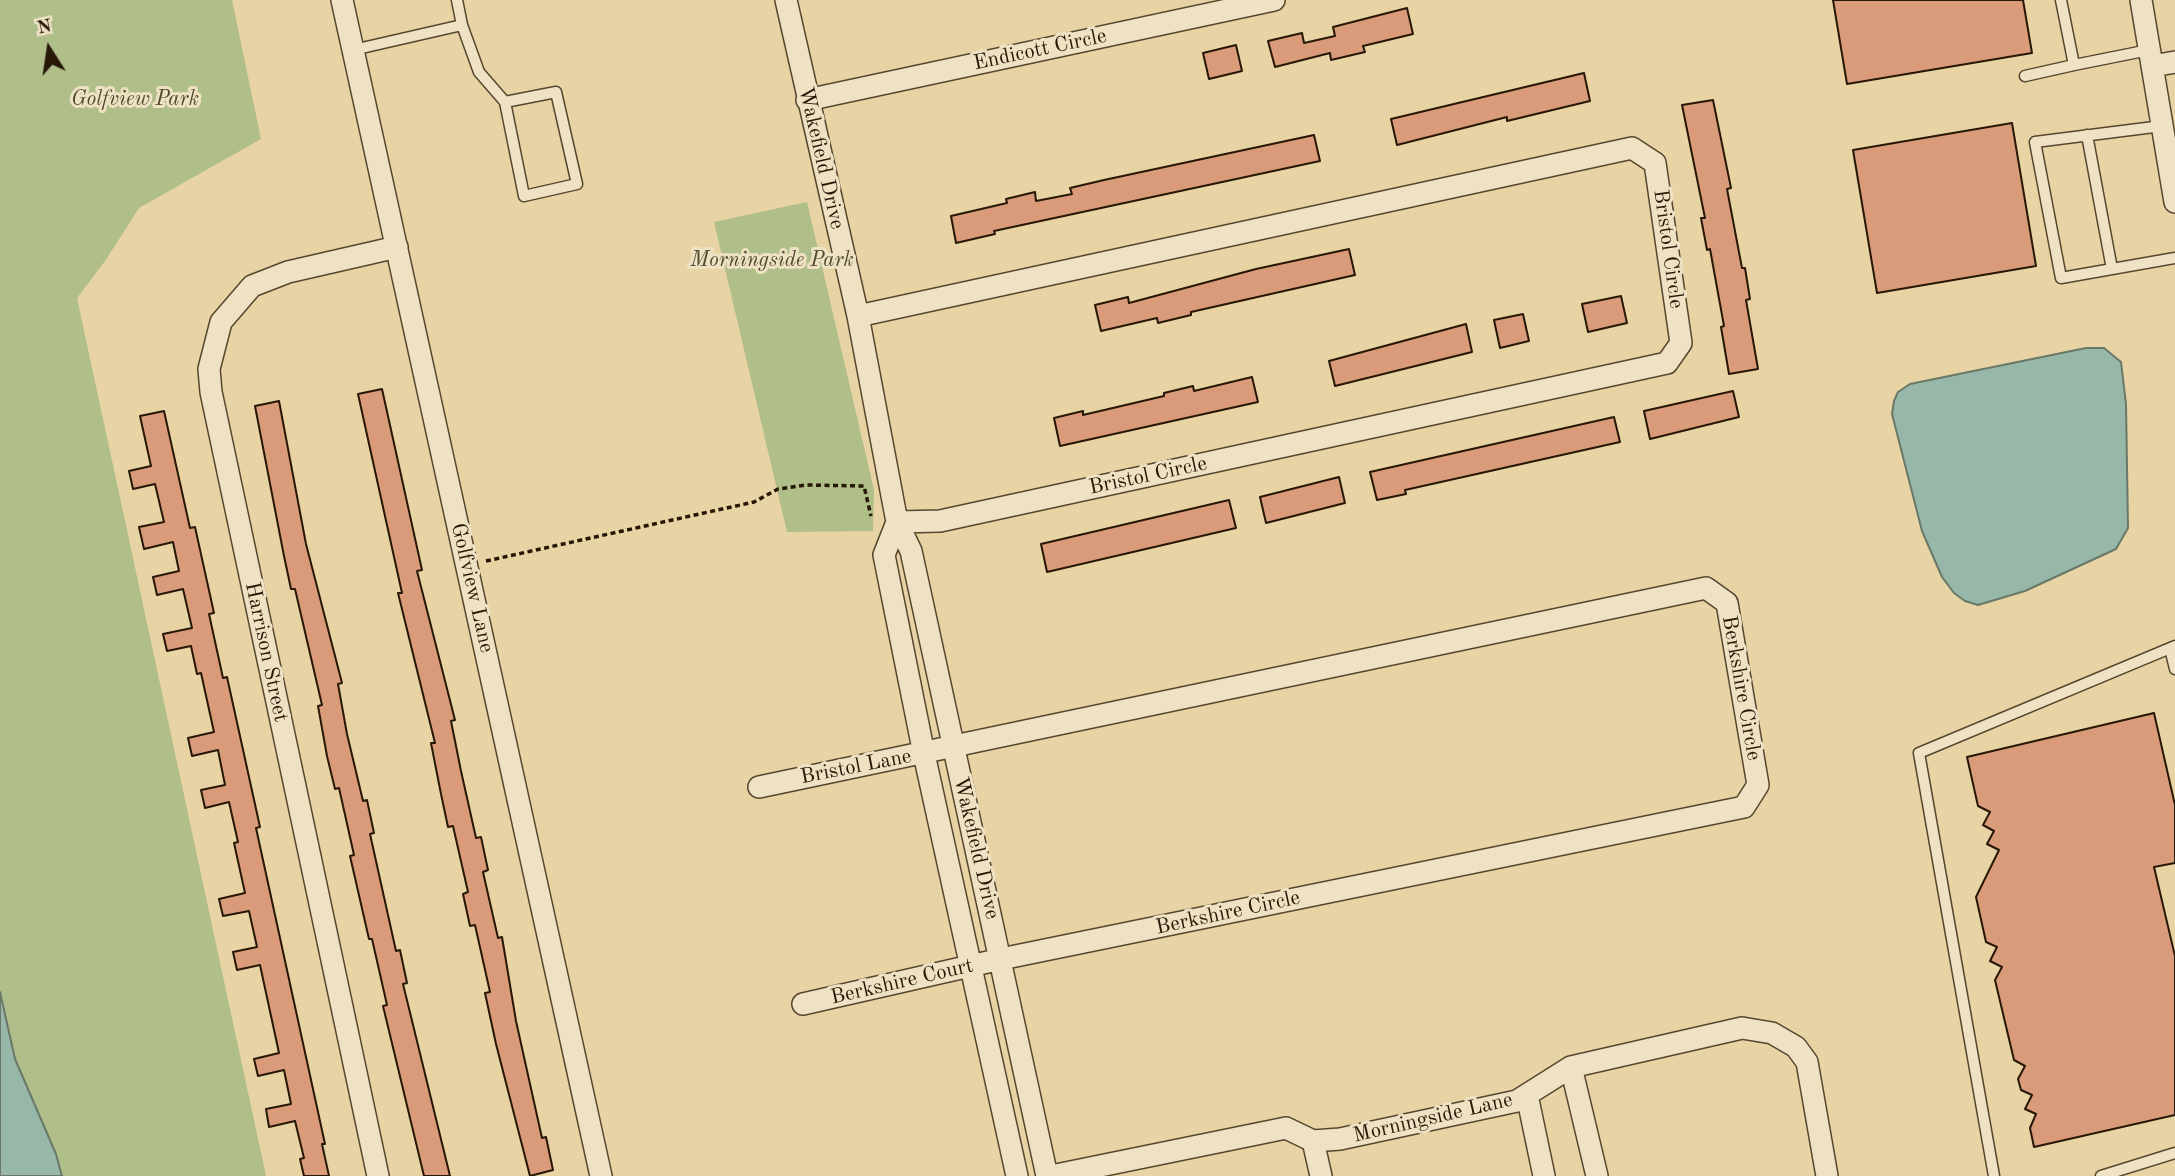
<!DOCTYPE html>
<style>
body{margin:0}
#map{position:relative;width:2175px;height:1176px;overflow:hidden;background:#e7d3a4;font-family:"Old Standard TT",serif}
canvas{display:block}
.north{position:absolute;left:14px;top:14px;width:70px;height:70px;-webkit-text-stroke:5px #efe2c4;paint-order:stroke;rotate:348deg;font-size:19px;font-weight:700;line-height:28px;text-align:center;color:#261706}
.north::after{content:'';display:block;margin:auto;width:24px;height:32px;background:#261706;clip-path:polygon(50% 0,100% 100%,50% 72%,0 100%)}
</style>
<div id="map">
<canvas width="2175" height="1176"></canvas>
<div class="north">N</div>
</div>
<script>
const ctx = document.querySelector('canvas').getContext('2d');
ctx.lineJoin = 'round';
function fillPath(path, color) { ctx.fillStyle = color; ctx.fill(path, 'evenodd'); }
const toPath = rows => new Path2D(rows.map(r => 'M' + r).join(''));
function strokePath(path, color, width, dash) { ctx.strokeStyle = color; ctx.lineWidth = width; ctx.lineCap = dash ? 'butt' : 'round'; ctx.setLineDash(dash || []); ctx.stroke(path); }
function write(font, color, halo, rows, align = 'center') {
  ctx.font = font + ' "Old Standard TT",serif'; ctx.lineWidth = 6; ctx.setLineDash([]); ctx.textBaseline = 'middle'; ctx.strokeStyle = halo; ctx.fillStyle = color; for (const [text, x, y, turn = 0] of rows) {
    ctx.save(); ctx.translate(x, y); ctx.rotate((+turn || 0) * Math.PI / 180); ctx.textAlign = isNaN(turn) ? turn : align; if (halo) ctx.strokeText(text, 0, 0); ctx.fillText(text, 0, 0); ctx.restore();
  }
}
const green = toPath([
 [0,0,232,0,261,139,139,208,105,261,77,298,266,1176,0,1176],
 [807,202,874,490,873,531,787,532,714,222]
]);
const water = toPath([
 [2086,348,2104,348,2121,362,2126,404,2128,528,2116,549,2025,591,1978,605,1965,601,1954,593,1942,577,1922,531,1892,414,1894,401,1898,392,1910,384,2086,348],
 [0,992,15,1059,56,1154,62,1176,0,1176,0,992]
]);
const building = toPath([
 [1833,0,2023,0,2032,53,1847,84,1833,0],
 [1407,8,1413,34,1363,46,1365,52,1331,60,1330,53,1275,67,1268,41,1302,33,1304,43,1335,36,1333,27,1407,8],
 [1236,45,1242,71,1209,79,1203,53,1236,45],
 [1584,73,1590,101,1507,121,1507,117,1397,145,1391,119,1584,73],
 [1713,100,1731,188,1727,189,1742,268,1745,268,1750,299,1746,300,1758,369,1729,374,1721,327,1724,326,1710,249,1707,250,1701,218,1705,218,1682,105,1713,100],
 [2012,123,2036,266,1877,293,1853,150,2012,123],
 [1314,135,1320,161,994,231,995,234,956,243,951,216,1007,203,1006,199,1035,192,1036,201,1072,194,1070,188,1104,180,1314,135],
 [1349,249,1355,275,1191,312,1191,315,1158,323,1157,318,1101,331,1095,305,1128,297,1129,303,1256,269,1349,249],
 [1621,296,1627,323,1588,332,1582,304,1621,296],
 [1523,314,1529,341,1500,348,1494,320,1523,314],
 [1466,324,1472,352,1335,386,1329,361,1466,324],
 [1252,377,1258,402,1060,446,1054,418,1083,411,1083,415,1164,396,1164,393,1193,386,1194,391,1252,377],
 [382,389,422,570,417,571,455,720,451,721,461,771,476,838,481,837,488,870,483,872,498,938,502,937,516,1021,542,1138,546,1137,553,1170,530,1176,496,1044,485,993,490,992,475,925,470,926,463,894,468,892,453,826,448,827,441,794,431,743,435,743,398,593,402,593,358,394,382,389],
 [1733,391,1739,417,1650,439,1644,411,1733,391],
 [279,401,306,544,342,683,338,684,347,734,363,801,367,800,374,833,370,834,396,951,400,950,407,983,403,984,450,1176,424,1176,383,1006,387,1005,372,939,369,939,350,856,354,855,339,788,335,789,327,756,318,706,322,705,295,589,291,589,284,556,255,406,279,401],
 [164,411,190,528,195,527,214,613,209,614,223,678,227,677,260,827,256,828,325,1144,322,1144,329,1176,304,1176,300,1159,304,1158,295,1121,269,1127,266,1109,291,1104,284,1070,258,1076,254,1059,279,1053,260,965,237,970,233,952,257,947,249,911,223,916,219,899,245,893,234,843,238,842,229,802,205,808,201,790,225,785,218,750,192,756,188,738,214,732,201,673,197,674,191,646,167,651,163,634,192,628,183,589,157,595,153,577,179,571,173,542,144,549,139,527,164,522,155,484,133,489,129,471,151,466,140,416,164,411],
 [1614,417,1620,442,1405,490,1406,494,1377,500,1370,472,1614,417],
 [1339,477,1345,503,1266,523,1260,497,1339,477],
 [1229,500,1236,528,1047,572,1041,544,1229,500],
 [2154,713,2175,805,2175,863,2154,867,2175,956,2175,1115,2034,1147,2030,1128,2036,1114,2025,1109,2032,1095,2021,1090,2018,1079,2025,1066,2014,1060,1995,980,2002,967,1990,961,1997,947,1986,942,1976,897,1999,850,1987,844,1994,831,1983,825,1990,812,1978,806,1967,757,2154,713]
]);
const path = toPath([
 [486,561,754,502,778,489,806,485,864,486,871,516]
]);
const lane = toPath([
 [2061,0,2074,65,2149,50],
 [462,25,479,72,505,102,524,196,577,184,556,92,505,102],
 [353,50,462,25,457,0],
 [2025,76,2074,65],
 [2162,126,2035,142,2061,278,2175,258],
 [2087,135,2112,269],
 [2170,648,2175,669],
 [1994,1176,1919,753,2175,646],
 [2101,1176,2175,1153]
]);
const street = toPath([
 [342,0,601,1176],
 [786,0,858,316,897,522,911,551,1047,1176],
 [2141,0,2175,202],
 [2152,66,2175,62],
 [807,100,1274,0],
 [858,316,1632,148,1655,163,1681,343,1667,363,940,521,897,522],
 [897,522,884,555,924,754,1017,1176],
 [759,787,1706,588,1727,603,1758,785,1744,807,1001,959,803,1004],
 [1571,1067,1597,1176],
 [1527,1095,1544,1176],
 [1313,1141,1321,1176],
 [378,1176,211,392,209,369,221,322,252,286,288,272,397,247],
 [1051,1176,1286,1128,1313,1141,1340,1139,1517,1101,1571,1067,1742,1028,1772,1033,1796,1047,1807,1062,1827,1176]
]);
const streetNames = [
 ["Endicott Circle",1040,50,-12],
 ["Wakefield Drive",821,158,77],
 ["Bristol Circle",1668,249,82],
 ["Bristol Circle",1148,476,-12],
 ["Golfview Lane",472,588,77],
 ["Harrison Street",266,652,78],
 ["Berkshire Circle",1741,688,80],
 ["Bristol Lane",856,767,-11],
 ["Wakefield Drive",976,848,77],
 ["Berkshire Circle",1228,913,-12],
 ["Berkshire Court",902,982,-13],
 ["Morningside Lane",1433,1118,-13]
];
const parkNames = [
 ["Golfview Park",135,99],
 ["Morningside Park",772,260]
];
fillPath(green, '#b0be8a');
fillPath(water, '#97b8a8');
strokePath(water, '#6a7867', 2);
fillPath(building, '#d99b79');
strokePath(building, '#261706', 2);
strokePath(lane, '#56462e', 13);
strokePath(street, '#56462e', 24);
strokePath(path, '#261706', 3.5, [5, 3.5]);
strokePath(lane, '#efe2c4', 10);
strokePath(street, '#efe2c4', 21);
write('21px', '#261706', '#efe2c4', streetNames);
write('italic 21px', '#4f492e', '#efe2c4', parkNames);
</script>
